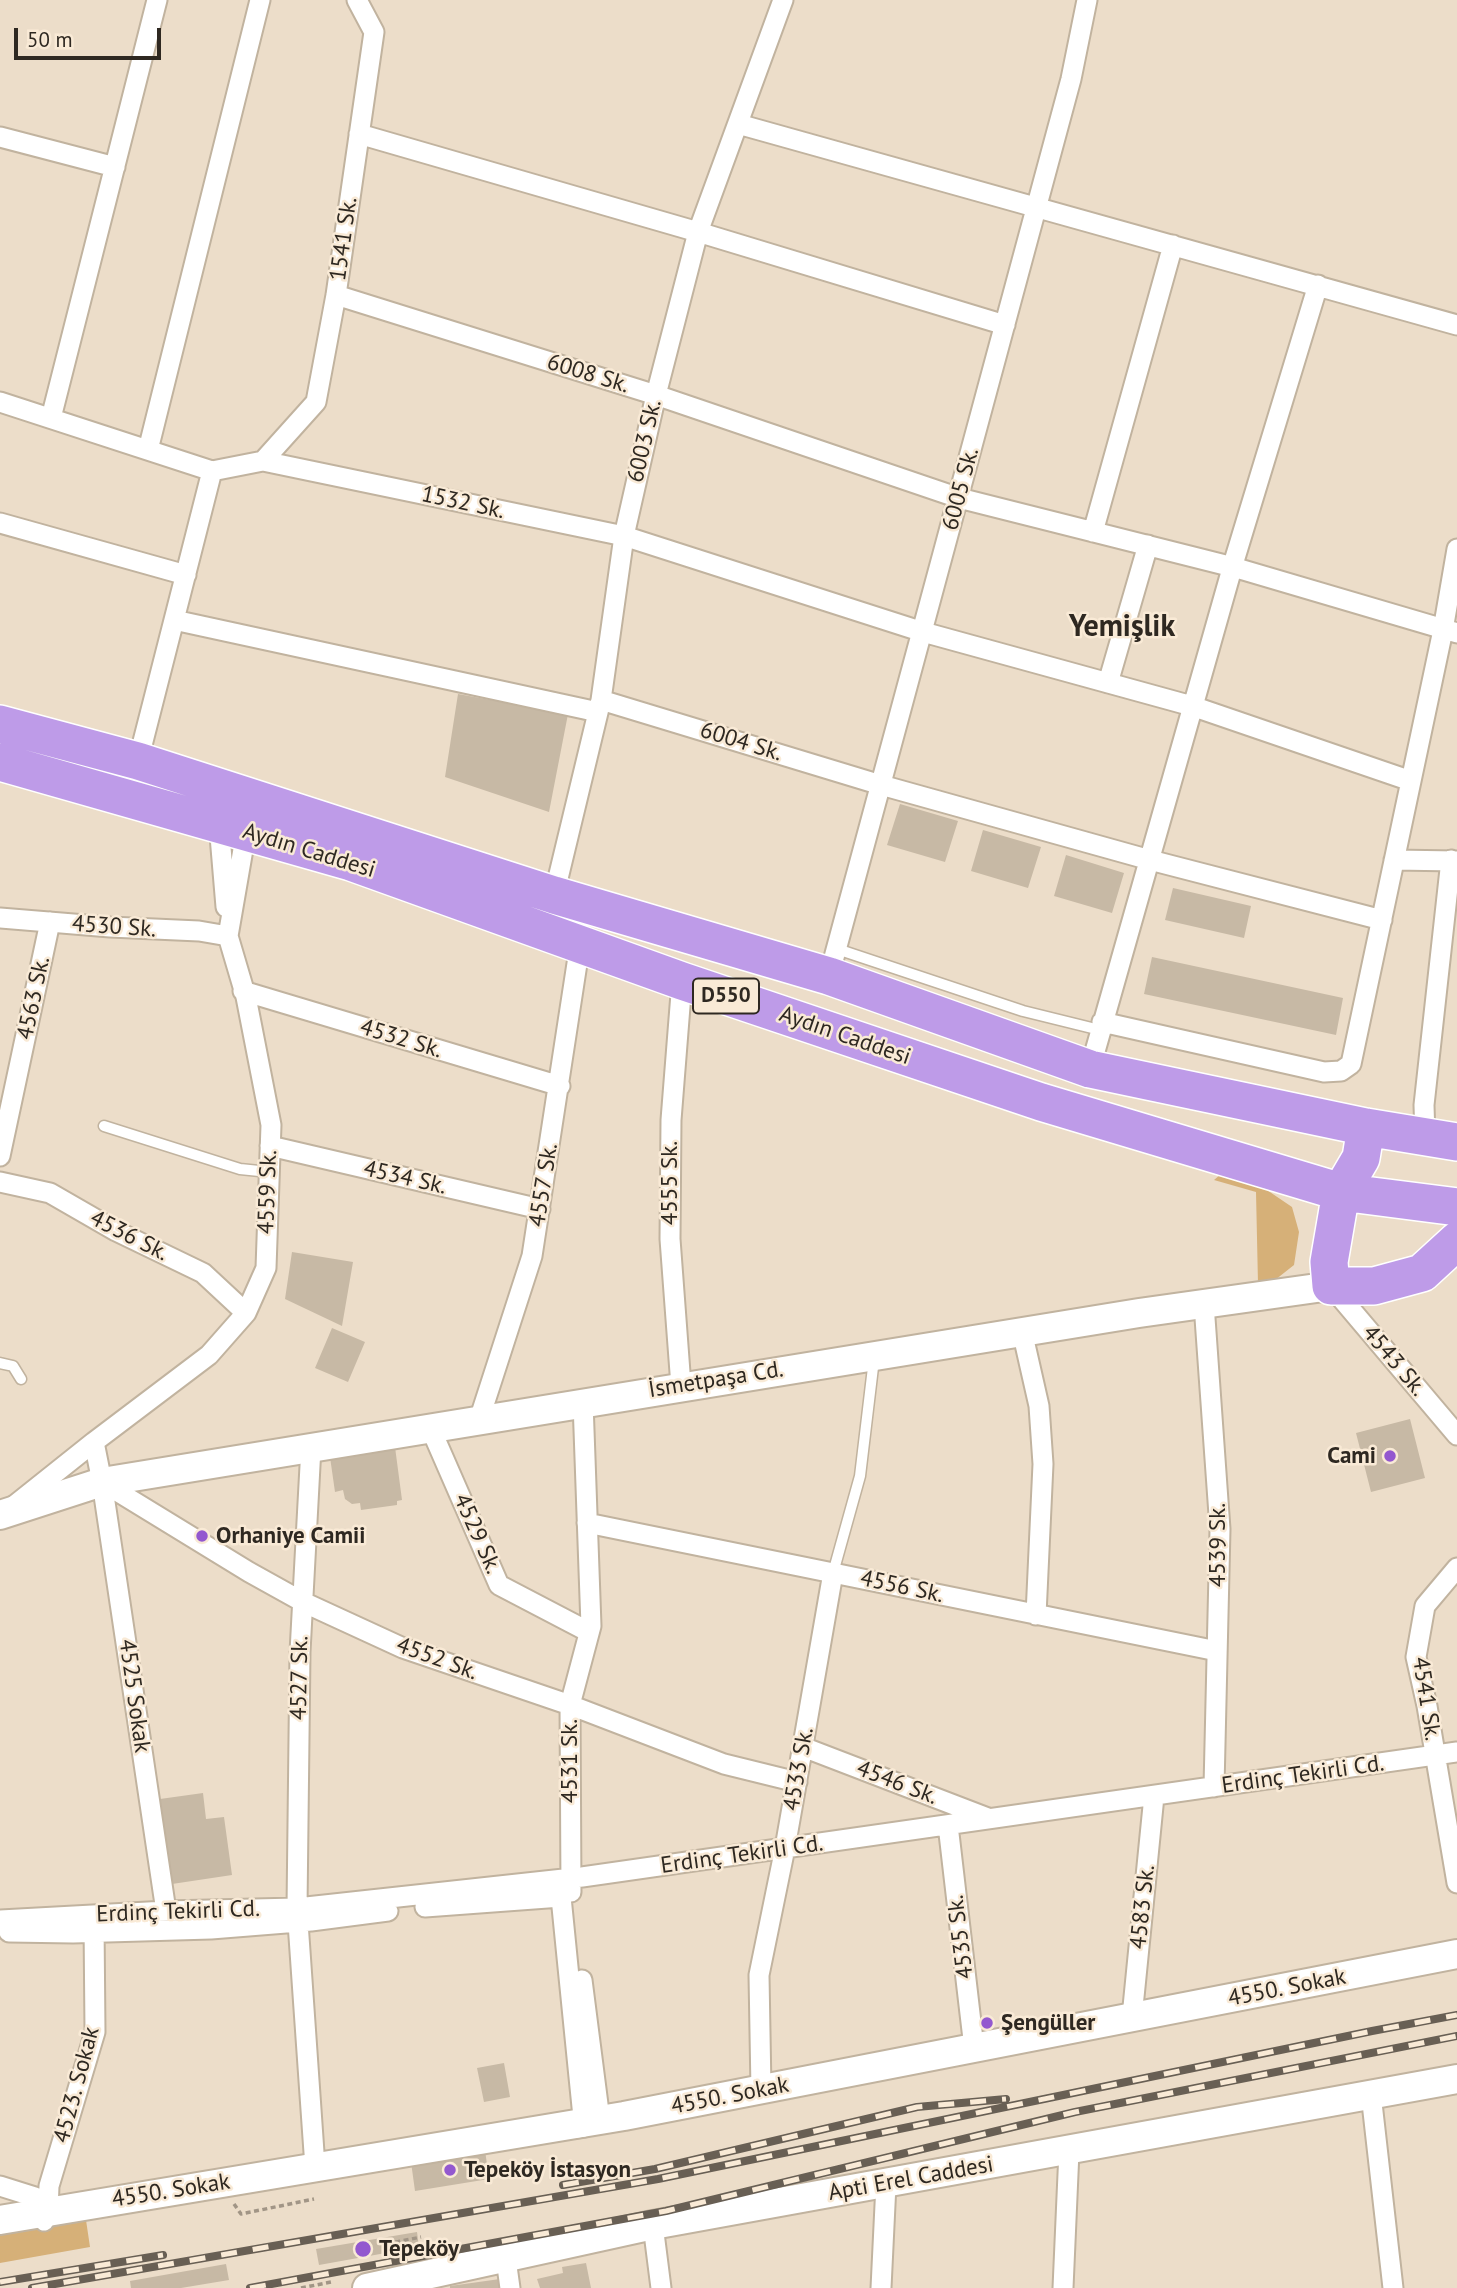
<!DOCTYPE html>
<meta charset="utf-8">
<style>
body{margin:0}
#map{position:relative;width:1457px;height:2288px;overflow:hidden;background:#ecddc9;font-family:"PT Sans",sans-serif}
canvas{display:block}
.scale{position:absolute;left:14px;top:28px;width:147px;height:32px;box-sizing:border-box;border:4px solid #2e2821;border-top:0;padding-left:9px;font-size:21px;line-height:24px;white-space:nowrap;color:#2e2821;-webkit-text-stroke:5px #f9ead6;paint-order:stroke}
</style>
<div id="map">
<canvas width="1457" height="2288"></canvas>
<div class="scale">50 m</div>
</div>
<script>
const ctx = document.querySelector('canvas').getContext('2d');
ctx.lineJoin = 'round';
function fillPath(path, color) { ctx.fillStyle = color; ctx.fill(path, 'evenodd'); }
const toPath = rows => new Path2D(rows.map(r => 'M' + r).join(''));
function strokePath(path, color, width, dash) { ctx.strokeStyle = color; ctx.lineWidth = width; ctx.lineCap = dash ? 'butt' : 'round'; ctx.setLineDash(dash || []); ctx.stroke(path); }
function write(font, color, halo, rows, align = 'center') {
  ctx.font = font + ' "PT Sans",sans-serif'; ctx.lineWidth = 5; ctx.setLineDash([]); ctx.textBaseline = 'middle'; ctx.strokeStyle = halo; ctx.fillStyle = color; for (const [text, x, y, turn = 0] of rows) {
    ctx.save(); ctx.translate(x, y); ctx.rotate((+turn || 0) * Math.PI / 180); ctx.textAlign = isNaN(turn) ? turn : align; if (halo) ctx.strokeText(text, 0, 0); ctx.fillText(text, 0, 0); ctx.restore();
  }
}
const green = toPath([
 [1221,1174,1261,1186,1292,1207,1299,1232,1294,1265,1275,1280,1258,1284,1256,1192,1214,1180],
 [86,2220,90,2247,0,2263,0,2235]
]);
const building = toPath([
 [458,694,568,714,549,812,445,777],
 [900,804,958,821,945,862,887,845],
 [983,830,1041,847,1028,888,971,871],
 [1066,855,1124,873,1112,913,1054,896],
 [1173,888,1251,906,1244,938,1165,920],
 [1152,957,1343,998,1336,1035,1144,994],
 [292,1252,353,1262,342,1326,285,1299],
 [332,1328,365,1342,348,1382,315,1368],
 [1410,1419,1425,1478,1371,1492,1356,1433],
 [395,1447,402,1500,397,1501,397,1505,361,1510,360,1503,352,1504,345,1499,343,1490,335,1492,330,1457],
 [203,1793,206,1819,224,1817,232,1875,172,1884,160,1799],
 [504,2063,510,2097,484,2102,477,2068],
 [485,2150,489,2179,415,2191,411,2162],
 [417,2232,419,2247,319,2265,316,2249],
 [586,2263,591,2288,540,2288,537,2279,563,2273,562,2267],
 [226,2264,229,2280,181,2288,131,2288,130,2281],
 [500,2279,501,2288,450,2288,450,2286]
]);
const path = toPath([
 [234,2204,241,2214,314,2199],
 [387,2244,421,2237],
 [301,2288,331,2282]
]);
const lane = toPath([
 [837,949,1023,1011,1100,1030],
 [104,1126,240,1169,269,1172],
 [0,1363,13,1366,21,1379],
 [833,1573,860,1476,874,1359]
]);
const street = toPath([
 [738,124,1457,325],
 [359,134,698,232,1005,325],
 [0,137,115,167],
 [336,295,656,395,959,498,1233,567,1457,633],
 [0,402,212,471,263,461,624,536,923,632,1192,706,1411,781],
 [51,418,157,0],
 [148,450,260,0],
 [263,461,316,402,336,295,374,32,357,0],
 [0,523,186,575],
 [1093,532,1173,245],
 [174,620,598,712],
 [1108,683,1148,545],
 [601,700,881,785,1150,860,1382,920],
 [138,761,212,471],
 [219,824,226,907],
 [1394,860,1457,861],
 [554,895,601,700,624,536,656,395,698,232,783,0],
 [0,918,110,927,199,931,228,936],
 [829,976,1071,79,1087,0],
 [243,991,560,1086],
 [1102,1022,1324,1072,1341,1071,1351,1064,1443,630,1457,549],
 [1090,1069,1235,558,1318,285],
 [1425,1137,1424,1105,1451,860],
 [270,1146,540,1209],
 [0,1156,50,922],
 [0,1182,50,1193,116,1231,203,1273,246,1313],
 [1331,1286,1457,1435],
 [1204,1304,1220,1529,1214,1787],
 [1022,1331,1039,1406,1043,1464,1036,1615],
 [681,1386,670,1239,671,1120,682,981],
 [479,1420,532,1256,580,944],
 [430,1427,499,1585,589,1632],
 [94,1442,102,1482,166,1911],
 [311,1447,300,1652,297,1908,315,2167],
 [102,1482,249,1572,303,1602,403,1648,570,1705,724,1764,797,1782],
 [15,1505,94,1442,209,1355,246,1313,266,1268,271,1125,246,997,228,936,246,832],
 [587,1523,1217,1651],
 [1457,1568,1425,1606,1416,1657,1427,1706,1457,1883],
 [803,1747,988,1818],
 [948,1825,974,2048],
 [571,1892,570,1705,591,1626,583,1402],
 [425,1907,561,1897,584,2127,576,2128],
 [0,1920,166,1911,297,1908,582,1877,1457,1752],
 [9,1932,73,1933,211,1929,311,1921,388,1911],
 [582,1980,600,2120],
 [1132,2017,1154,1796],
 [761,2090,759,1975,785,1848,833,1573],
 [1371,2094,1393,2288],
 [0,2186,35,2197,44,2221],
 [48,2212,49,2186,95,2032,94,1922],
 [653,2225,661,2288],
 [506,2259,510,2288],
 [881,2288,886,2184],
 [1063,2288,1069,2151]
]);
const secondary = toPath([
 [0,1515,102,1482,1139,1313,1331,1286],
 [0,2220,624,2116,1457,1954],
 [367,2288,653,2225,1457,2079]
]);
const highway = toPath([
 [0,724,138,761,554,895,829,976,1090,1069,1366,1127,1457,1142],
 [0,762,351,862,682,981,1041,1102,1341,1192,1457,1207],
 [1366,1127,1361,1158,1341,1192,1329,1262,1331,1286,1374,1286,1422,1273,1457,1241]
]);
const rail = toPath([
 [563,2185,655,2169,917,2107,1006,2099],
 [0,2282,163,2255],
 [32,2288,658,2179,1372,2031,1457,2015],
 [250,2288,666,2211,1075,2112,1457,2036]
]);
const markers = [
 [1390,1456,7,"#9358cf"],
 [202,1536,7,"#9358cf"],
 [987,2023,7,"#9358cf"],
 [450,2170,7,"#9358cf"],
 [363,2249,9,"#9358cf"]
];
const shields = [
 [726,996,66]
];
const shieldNames = [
 ["D550",726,996]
];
const streetNames = [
 ["1541 Sk.",344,239,-82],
 ["6008 Sk.",588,374,17],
 ["6003 Sk.",645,441,-77],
 ["6005 Sk.",961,489,-75],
 ["1532 Sk.",463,503,12],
 ["6004 Sk.",741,742,17],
 ["Aydın Caddesi",309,851,17],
 ["4530 Sk.",114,927,4],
 ["4563 Sk.",34,998,-78],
 ["Aydın Caddesi",845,1036,19],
 ["4532 Sk.",401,1039,17],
 ["4534 Sk.",405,1178,13],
 ["4555 Sk.",670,1183,-90],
 ["4557 Sk.",544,1185,-81],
 ["4559 Sk.",268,1192,-88],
 ["4536 Sk.",129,1236,27],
 ["4543 Sk.",1394,1361,50],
 ["İsmetpaşa Cd.",716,1380,-9],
 ["4529 Sk.",477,1534,66],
 ["4539 Sk.",1218,1545,-90],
 ["4556 Sk.",902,1587,12],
 ["4552 Sk.",437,1659,20],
 ["4527 Sk.",300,1678,-89],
 ["4525 Sokak",134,1696,82],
 ["4541 Sk.",1426,1699,81],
 ["4531 Sk.",570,1761,-90],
 ["4533 Sk.",799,1769,-80],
 ["Erdinç Tekirli Cd.",1303,1775,-8],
 ["4546 Sk.",897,1783,21],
 ["Erdinç Tekirli Cd.",742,1855,-8],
 ["4583 Sk.",1143,1907,-84],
 ["Erdinç Tekirli Cd.",178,1912,-2],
 ["4535 Sk.",961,1937,-97],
 ["4550. Sokak",1287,1988,-11],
 ["4523. Sokak",77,2085,-75],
 ["4550. Sokak",730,2096,-11],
 ["Apti Erel Caddesi",911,2179,-10],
 ["4550. Sokak",171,2191,-9]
];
const poiNames = [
 ["Cami",1376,1456,"right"],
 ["Orhaniye Camii",216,1536],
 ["Şengüller",1001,2023],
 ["Tepeköy İstasyon",464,2170],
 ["Tepeköy",379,2249]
];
const districtNames = [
 ["Yemişlik",1122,627]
];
fillPath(green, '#d6b078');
fillPath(building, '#c7b9a5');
strokePath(lane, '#c1b39f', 13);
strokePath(street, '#c1b39f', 23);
strokePath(secondary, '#c1b39f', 32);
strokePath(highway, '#fff', 40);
strokePath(path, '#a19586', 3.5, [5, 3.5]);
strokePath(lane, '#fff', 10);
strokePath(street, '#fff', 19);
strokePath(secondary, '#fff', 28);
strokePath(highway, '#be9be8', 37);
strokePath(rail, '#685f54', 8);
strokePath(rail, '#f9ead6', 5, [16]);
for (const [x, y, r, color] of markers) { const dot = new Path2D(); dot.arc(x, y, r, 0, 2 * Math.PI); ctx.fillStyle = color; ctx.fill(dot); strokePath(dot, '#f9ead6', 2.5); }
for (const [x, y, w] of shields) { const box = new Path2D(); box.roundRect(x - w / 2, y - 17.5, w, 35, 5); ctx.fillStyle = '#f9ead6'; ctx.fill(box); strokePath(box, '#2e2821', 2); }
write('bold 21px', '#2e2821', null, shieldNames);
write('23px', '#2e2821', '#f9ead6', streetNames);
write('bold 23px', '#2e2821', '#f9ead6', poiNames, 'left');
write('bold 30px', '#2e2821', '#f9ead6', districtNames);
</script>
